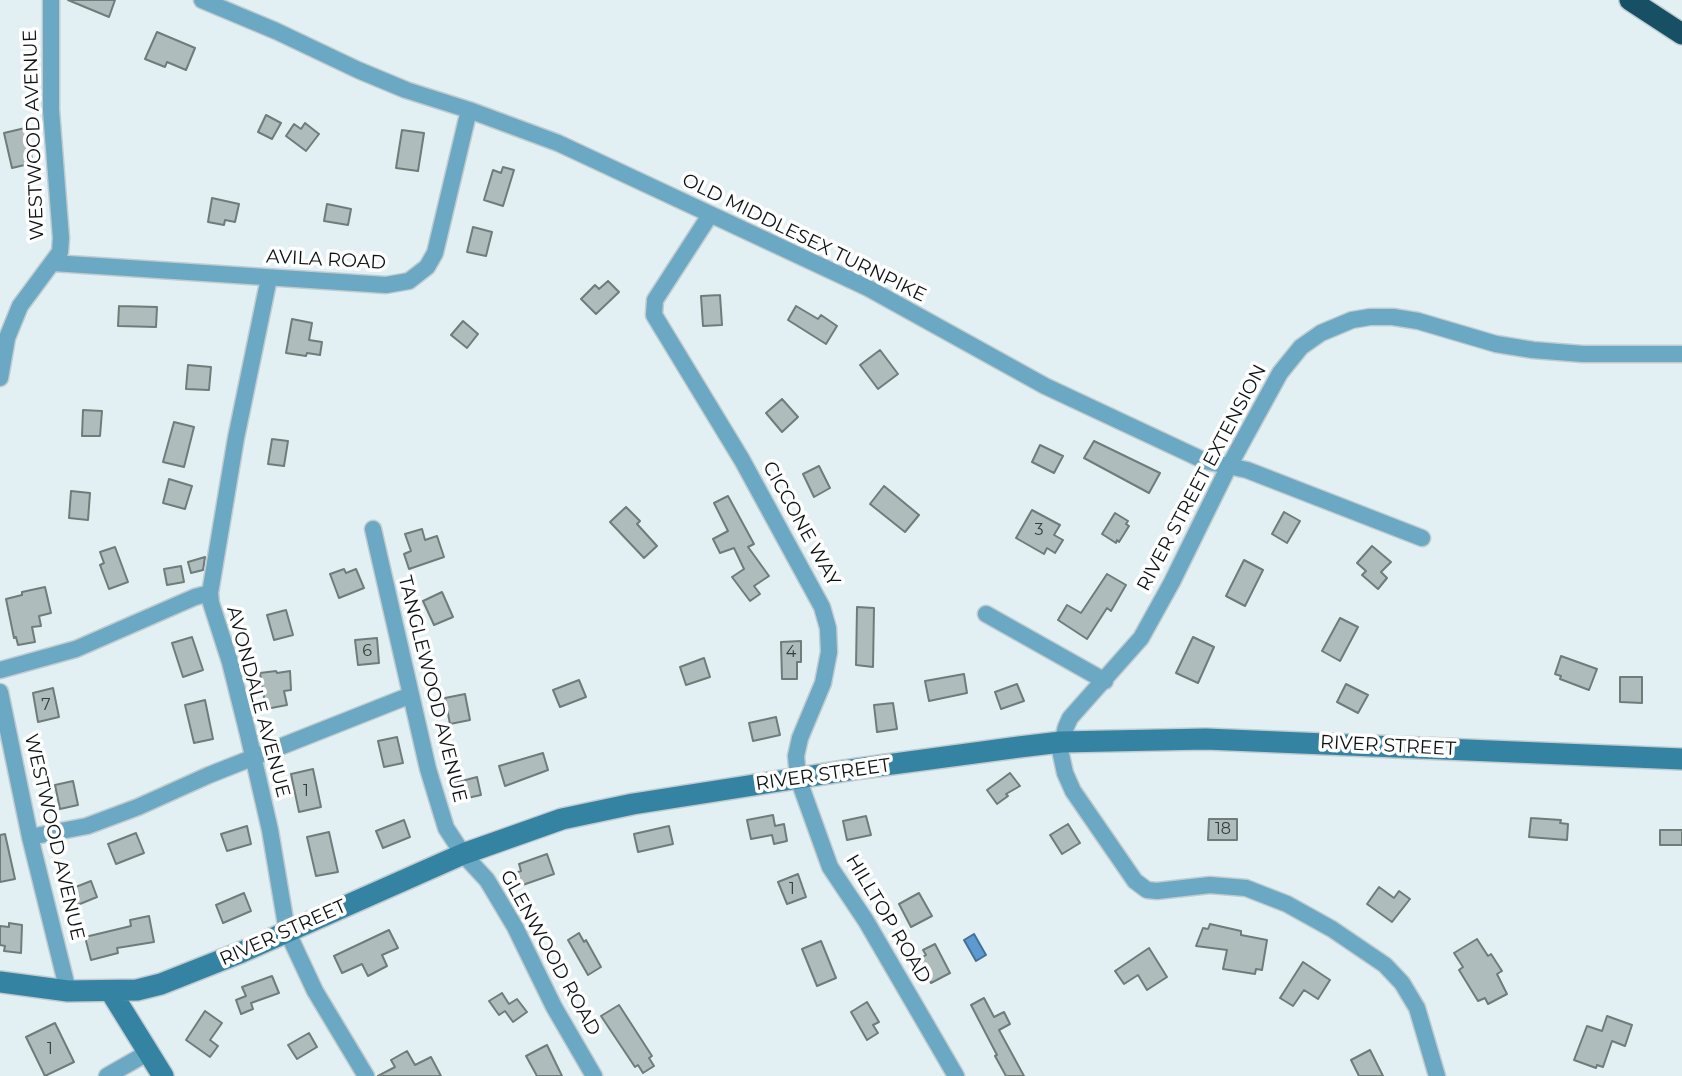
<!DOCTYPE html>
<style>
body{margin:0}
canvas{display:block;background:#e2f0f3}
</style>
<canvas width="1682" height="1076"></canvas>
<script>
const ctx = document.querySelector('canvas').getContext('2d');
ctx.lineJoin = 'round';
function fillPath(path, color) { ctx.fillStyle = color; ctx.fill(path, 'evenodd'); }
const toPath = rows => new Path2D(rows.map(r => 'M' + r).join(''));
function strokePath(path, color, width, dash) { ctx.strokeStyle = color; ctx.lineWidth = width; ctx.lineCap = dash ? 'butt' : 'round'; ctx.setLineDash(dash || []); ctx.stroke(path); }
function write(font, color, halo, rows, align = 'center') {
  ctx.font = font + ' Montserrat,sans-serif'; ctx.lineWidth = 7; ctx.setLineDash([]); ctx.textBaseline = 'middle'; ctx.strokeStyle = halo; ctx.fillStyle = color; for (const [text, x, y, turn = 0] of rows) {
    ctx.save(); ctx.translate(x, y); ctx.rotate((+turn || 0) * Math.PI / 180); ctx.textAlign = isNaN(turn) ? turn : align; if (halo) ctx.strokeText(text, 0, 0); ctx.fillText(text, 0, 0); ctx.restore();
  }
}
const water = toPath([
 [974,934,986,955,976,961,964,940,974,934]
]);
const building = toPath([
 [68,0,115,0,109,17,68,0],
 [157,32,195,48,186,70,167,62,165,67,145,59,157,32],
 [266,115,281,123,272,139,258,132,266,115],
 [305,123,319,134,306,151,286,136,294,124,301,129,305,123],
 [25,128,33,163,12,168,4,133,25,128],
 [402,130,424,133,418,171,396,168,402,130],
 [503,167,514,170,503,206,484,200,493,170,501,173,503,167],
 [212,198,239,204,235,222,225,220,224,225,208,222,212,198],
 [327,204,351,209,348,225,324,221,327,204],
 [473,227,492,232,486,256,467,252,473,227],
 [608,281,619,292,596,314,581,299,595,285,599,289,608,281],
 [720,295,722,325,703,326,701,296,720,295],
 [119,306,157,307,156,327,118,326,119,306],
 [796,306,818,319,821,315,837,326,826,344,788,320,796,306],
 [292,319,312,323,309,340,322,342,320,355,307,353,306,356,286,353,292,319],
 [463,321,478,334,467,348,451,335,463,321],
 [880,350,898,374,878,389,860,365,880,350],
 [188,365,211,367,209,390,186,389,188,365],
 [782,399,798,417,782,432,766,413,782,399],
 [83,410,102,411,100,436,82,436,83,410],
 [174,422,194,427,184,467,163,462,174,422],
 [272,439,288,441,284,466,268,464,272,439],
 [1094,441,1160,473,1149,493,1084,458,1094,441],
 [1040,445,1063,456,1054,473,1032,462,1040,445],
 [819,466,830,488,814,497,803,474,819,466],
 [169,479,192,486,185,509,163,503,169,479],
 [884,486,919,515,905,532,870,504,884,486],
 [71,491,90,493,88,520,69,518,71,491],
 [728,496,754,544,748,547,769,576,754,586,760,594,750,601,732,577,744,569,734,548,720,553,713,539,728,531,714,503,728,496],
 [626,507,640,521,637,524,657,546,644,558,610,522,626,507],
 [1032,510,1060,525,1054,535,1063,540,1055,553,1047,548,1044,554,1016,538,1032,510],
 [1284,512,1300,521,1287,543,1272,534,1284,512],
 [1115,513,1128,521,1126,524,1129,526,1119,542,1117,540,1116,543,1102,534,1115,513],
 [422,529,425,540,437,536,444,557,409,569,404,554,411,551,405,534,422,529],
 [1372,546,1391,562,1381,572,1387,578,1378,589,1362,575,1366,571,1357,563,1372,546],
 [115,547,128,582,109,589,100,565,104,563,100,552,115,547],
 [205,557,203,570,191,573,188,562,205,557],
 [1244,560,1263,570,1245,606,1226,596,1244,560],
 [181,566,184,582,167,585,164,569,181,566],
 [344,569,346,573,356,569,364,588,339,598,330,574,344,569],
 [1107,574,1126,585,1111,611,1107,608,1087,639,1058,620,1067,605,1081,613,1107,574],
 [45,587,51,613,39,616,41,626,32,627,35,642,18,645,16,637,14,638,6,599,22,595,22,592,45,587],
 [442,592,453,617,434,625,423,601,442,592],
 [857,607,874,608,873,667,856,665,857,607],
 [286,610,293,635,274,640,267,615,286,610],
 [1340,618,1358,627,1340,661,1322,651,1340,618],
 [192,637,203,670,183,677,172,643,192,637],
 [1193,637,1214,647,1198,683,1176,673,1193,637],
 [377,638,379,663,358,665,355,640,377,638],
 [801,641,801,662,797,662,797,679,782,679,781,642,801,641],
 [1561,656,1597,669,1589,690,1560,679,1561,676,1555,674,1561,656],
 [704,658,710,677,686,685,680,667,704,658],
 [276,671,277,673,290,671,291,690,284,691,287,705,266,709,260,673,276,671],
 [964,674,967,693,929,701,925,681,964,674],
 [1620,677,1642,677,1642,703,1620,702,1620,677],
 [579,680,586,697,560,707,553,690,579,680],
 [1017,684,1024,701,1001,709,995,692,1017,684],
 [1346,684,1368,695,1358,713,1337,702,1346,684],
 [53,688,59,717,38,722,33,693,53,688],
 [465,694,470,720,450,724,445,698,465,694],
 [205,700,213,739,194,743,185,705,205,700],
 [893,703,897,729,877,732,874,705,893,703],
 [776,717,780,735,753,741,749,723,776,717],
 [397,737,403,763,384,767,378,741,397,737],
 [543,753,548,770,505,786,499,766,543,753],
 [313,769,321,807,299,812,291,774,313,769],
 [1010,773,1020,786,1006,794,1008,796,997,804,987,790,1010,773],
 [477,777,481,795,458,800,454,783,477,777],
 [73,781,78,805,60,809,55,785,73,781],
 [773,815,775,826,784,824,787,841,774,844,772,835,751,839,747,820,773,815],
 [866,816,871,835,847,840,843,821,866,816],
 [1531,818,1561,820,1560,823,1568,824,1567,840,1529,837,1531,818],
 [1209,819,1237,819,1237,840,1208,840,1209,819],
 [404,820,410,837,383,848,376,831,404,820],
 [1068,824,1080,843,1062,854,1050,835,1068,824],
 [247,826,251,844,227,851,221,834,247,826],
 [669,826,673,844,638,852,634,834,669,826],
 [1660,830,1682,830,1682,845,1660,845,1660,830],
 [329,832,338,872,316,876,307,837,329,832],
 [136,833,144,853,116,864,108,844,136,833],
 [5,834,15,879,0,882,0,835,5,834],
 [547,854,554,874,517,887,512,874,521,871,519,864,547,854],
 [798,874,806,897,787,904,778,882,798,874],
 [91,881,97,897,75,906,68,890,91,881],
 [1379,887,1394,898,1399,891,1410,899,1392,922,1367,904,1379,887],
 [244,893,251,911,223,923,216,905,244,893],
 [919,893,932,916,911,927,899,904,919,893],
 [149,916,154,942,117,948,118,953,91,960,85,937,131,926,130,920,149,916],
 [9,923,22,925,21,953,4,951,5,946,0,945,0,926,9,927,9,923],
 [1210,924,1241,931,1241,935,1267,940,1262,970,1256,969,1255,974,1223,969,1227,950,1196,946,1203,928,1208,929,1210,924],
 [389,930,398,948,382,955,387,966,368,976,362,964,342,973,334,956,389,930],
 [579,933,584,942,586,940,601,967,588,975,568,940,579,933],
 [1477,939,1488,956,1491,954,1502,971,1497,974,1507,994,1488,1004,1485,998,1478,1001,1459,970,1463,967,1454,953,1477,939],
 [821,941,836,978,817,986,802,949,821,941],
 [935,944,950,973,931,983,919,959,926,955,923,950,935,944],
 [1149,948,1167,977,1147,990,1138,975,1124,984,1115,971,1149,948],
 [1303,962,1330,980,1318,999,1304,990,1293,1006,1280,998,1303,962],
 [272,976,279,993,251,1003,253,1009,241,1014,236,1000,246,996,242,987,272,976],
 [502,993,509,1004,517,999,527,1012,513,1022,505,1011,499,1015,489,1001,502,993],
 [984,998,994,1017,1004,1012,1010,1024,999,1030,1024,1076,1006,1076,995,1056,997,1055,971,1005,984,998],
 [867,1002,879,1022,873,1025,878,1033,867,1040,851,1012,867,1002],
 [619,1005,652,1056,649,1058,654,1066,643,1073,638,1065,635,1067,601,1016,619,1005],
 [205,1011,222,1023,210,1040,218,1046,210,1057,186,1040,205,1011],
 [1607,1016,1632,1025,1625,1046,1612,1041,1603,1067,1597,1065,1596,1068,1574,1060,1587,1026,1602,1031,1607,1016],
 [55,1023,74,1062,45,1076,26,1037,55,1023],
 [309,1033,317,1047,297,1059,288,1045,309,1033],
 [547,1045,562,1076,537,1076,526,1056,547,1045],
 [1370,1050,1383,1076,1359,1076,1351,1060,1370,1050],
 [407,1051,415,1065,431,1057,441,1076,378,1076,395,1067,391,1060,407,1051]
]);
const street = toPath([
 [202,0,276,31,358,70,406,90,469,110,558,143,868,288,1045,386,1205,461,1247,470,1422,538],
 [710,215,655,300,654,315,742,460,822,607,828,628,829,652,823,683,800,738,796,756,798,778,830,867,866,921,956,1076],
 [53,263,386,285,409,281,427,267,435,253,469,110],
 [269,278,236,438,210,593,211,603,230,662,248,734,270,830,287,931,315,991,366,1076],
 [0,378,7,338,20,306,60,252,61,238,51,110,51,0],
 [373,529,428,769,446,828,463,854,487,880,515,927,554,1007,594,1076],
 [986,614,1105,681],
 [0,670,76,649,195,597,210,593],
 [0,692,30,837,68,991],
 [30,837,87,826,138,807,209,775,411,695],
 [107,1076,149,1052],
 [1437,1076,1417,1008,1402,983,1385,965,1332,929,1287,904,1246,888,1210,885,1157,891,1147,890,1135,881,1073,791,1065,773,1060,750,1066,727,1070,718,1141,638,1172,582,1228,468,1280,373,1301,347,1321,333,1352,320,1370,317,1393,317,1418,321,1496,344,1533,350,1583,354,1682,354]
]);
const secondary = toPath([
 [0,982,68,991,137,990,161,984,242,952,463,854,562,819,633,804,856,769,1019,747,1061,742,1206,739,1682,759],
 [111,992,163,1076]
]);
const highway = toPath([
 [1630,0,1682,34]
]);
const numberNames = [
 ["3",1039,530],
 ["6",367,651],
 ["4",791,652],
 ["7",46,705],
 ["1",306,791],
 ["18",1223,829],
 ["1",792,889],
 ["1",50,1049]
];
const streetNames = [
 ["WESTWOOD AVENUE",34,135,-92],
 ["OLD MIDDLESEX TURNPIKE",804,238,26],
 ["AVILA ROAD",326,260,3],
 ["RIVER STREET EXTENSION",1202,478,-62],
 ["CICCONE WAY",801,524,61],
 ["TANGLEWOOD AVENUE",432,689,76],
 ["AVONDALE AVENUE",258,702,75],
 ["RIVER STREET",1388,746,3],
 ["RIVER STREET",823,775,-8],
 ["WESTWOOD AVENUE",54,837,77],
 ["HILLTOP ROAD",888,919,59],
 ["RIVER STREET",283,933,-24],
 ["GLENWOOD ROAD",550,953,61]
];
fillPath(water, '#5d9ad2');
strokePath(water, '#457198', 2);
fillPath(building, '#aebdbb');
strokePath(building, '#6f7c7a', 2);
strokePath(street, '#c0cccf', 19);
strokePath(secondary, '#c0cccf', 24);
strokePath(highway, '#c0cccf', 24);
strokePath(street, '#6ba8c3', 16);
strokePath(secondary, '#3483a2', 21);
strokePath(highway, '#174f64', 21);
write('16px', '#353d3c', null, numberNames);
write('19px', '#0d1212', '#fff', streetNames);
</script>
